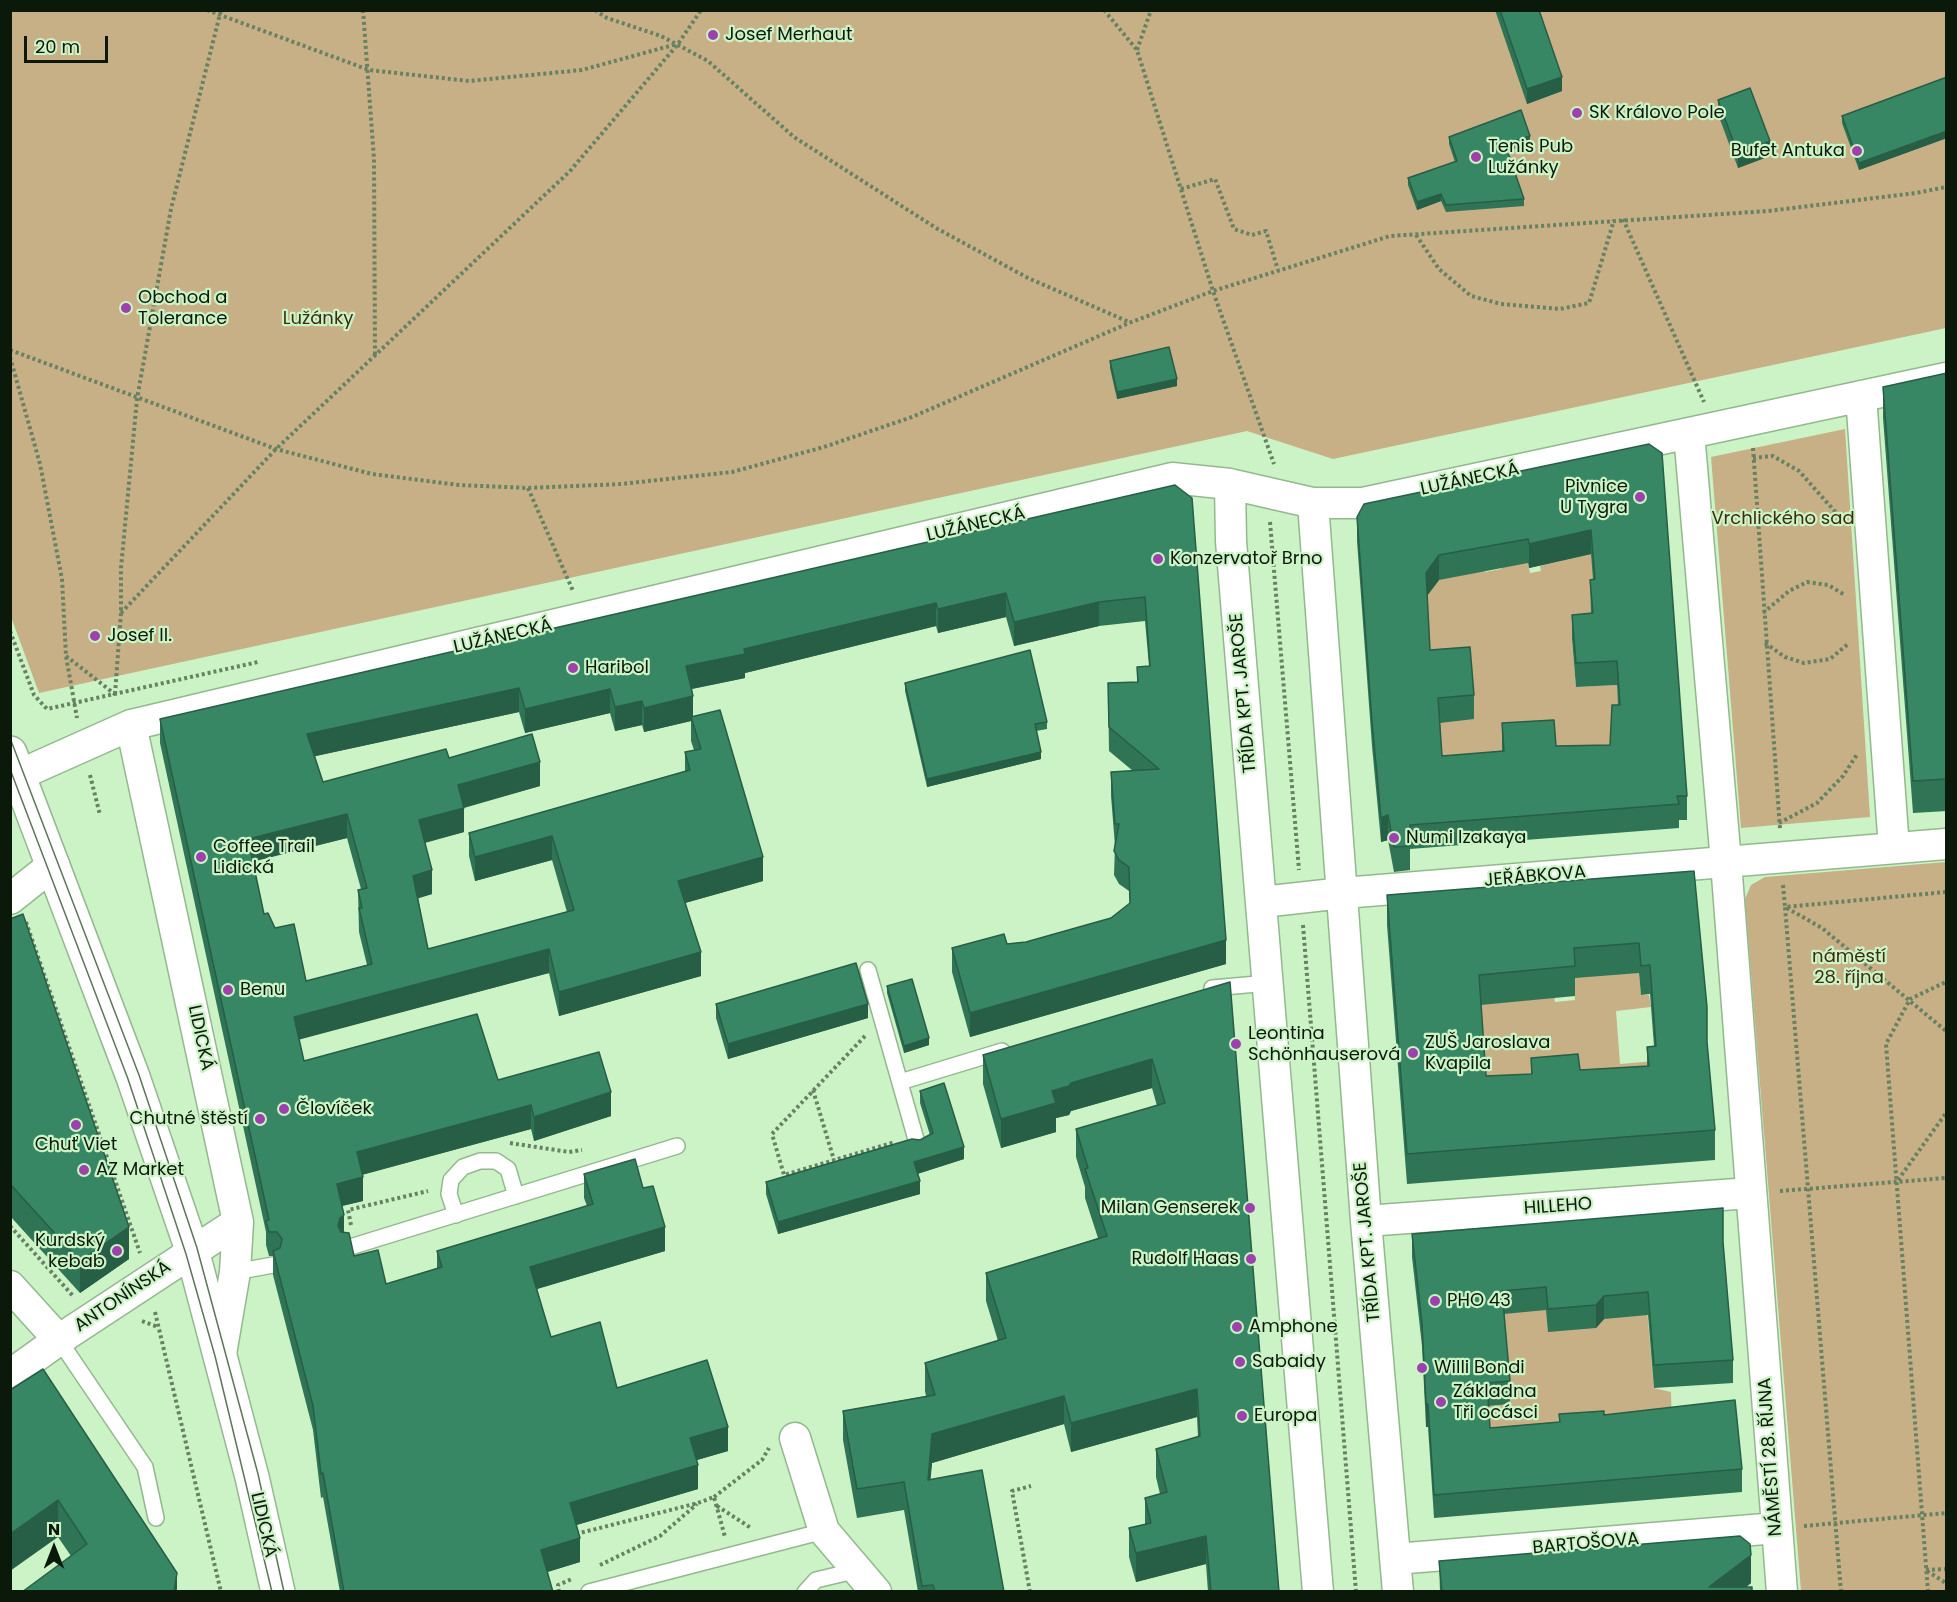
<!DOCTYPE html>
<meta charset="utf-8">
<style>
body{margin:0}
#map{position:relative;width:1957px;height:1602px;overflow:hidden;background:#ccf3c6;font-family:Poppins,sans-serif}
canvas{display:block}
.frame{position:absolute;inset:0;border:12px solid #0b190a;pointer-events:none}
.north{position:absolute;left:24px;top:1518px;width:60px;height:60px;-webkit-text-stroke:4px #ccf3c6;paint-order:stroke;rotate:0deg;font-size:16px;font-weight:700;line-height:24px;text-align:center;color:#0b190a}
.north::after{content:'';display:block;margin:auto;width:21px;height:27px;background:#0b190a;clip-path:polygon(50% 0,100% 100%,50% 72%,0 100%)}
.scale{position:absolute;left:24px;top:36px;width:84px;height:27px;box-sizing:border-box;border:3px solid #0b190a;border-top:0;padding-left:8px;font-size:18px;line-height:21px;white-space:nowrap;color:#0b190a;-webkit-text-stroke:4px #ccf3c6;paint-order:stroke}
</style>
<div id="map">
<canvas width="1957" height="1602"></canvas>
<div class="frame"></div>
<div class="north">N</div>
<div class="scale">20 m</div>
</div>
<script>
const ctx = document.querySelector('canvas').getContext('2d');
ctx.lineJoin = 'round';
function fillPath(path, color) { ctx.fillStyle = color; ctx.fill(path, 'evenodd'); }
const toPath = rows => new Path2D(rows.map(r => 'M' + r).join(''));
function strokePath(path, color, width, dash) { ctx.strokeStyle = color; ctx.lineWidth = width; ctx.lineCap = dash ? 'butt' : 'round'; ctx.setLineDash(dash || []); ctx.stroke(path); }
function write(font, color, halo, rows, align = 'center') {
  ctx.font = font + ' Poppins,sans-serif'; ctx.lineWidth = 4.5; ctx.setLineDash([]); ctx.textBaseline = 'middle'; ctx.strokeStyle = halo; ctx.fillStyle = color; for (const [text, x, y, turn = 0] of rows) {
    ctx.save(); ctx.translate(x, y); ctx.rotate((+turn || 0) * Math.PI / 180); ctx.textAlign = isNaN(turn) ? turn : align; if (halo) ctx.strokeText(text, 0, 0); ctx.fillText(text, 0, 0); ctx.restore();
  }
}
const green = toPath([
 [11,11,1946,11,1946,328,1333,459,1247,431,39,693,11,617],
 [1845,429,1870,817,1741,828,1711,457],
 [1608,542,1592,619,1572,640,1576,687,1617,685,1620,729,1612,746,1503,748,1505,781,1443,784,1430,675,1426,594,1438,580,1484,568,1485,572,1501,569,1501,564,1527,559,1530,573,1541,571,1540,566],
 [1946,862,1946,1591,1801,1591,1745,899,1751,885,1765,877],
 [1573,971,1639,973,1641,995,1649,995,1651,1007,1616,1011,1620,1064,1655,1061,1656,1076,1477,1107,1457,1007,1538,999,1554,995,1555,1002,1575,1000],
 [1597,1304,1647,1310,1654,1388,1671,1392,1672,1429,1487,1453,1483,1315,1546,1307,1550,1332]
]);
const path = toPath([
 [207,10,369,70,469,81,582,70,677,44],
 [363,10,374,159,375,356],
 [595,10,607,18,661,36,708,61,794,137,936,228,1028,278,1129,322],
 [1104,10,1137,50,1213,291,1274,464],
 [1137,50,1151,10],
 [1181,189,1215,179,1234,229,1252,235,1266,231,1278,270],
 [1623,219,1704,402],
 [1416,235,1439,269,1471,296,1501,304,1560,309,1589,303,1614,220],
 [10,350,276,449,372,474,459,485,528,488,621,484,732,472,824,447,912,417,1129,323,1213,291,1390,236,1768,211,1916,193,1946,187],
 [10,357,40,464,62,579,66,656,77,718],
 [1753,448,1780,829],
 [1753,458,1773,456,1799,471,1839,516],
 [528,488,573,591],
 [1270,522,1299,870],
 [121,613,276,449,570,171,678,44,701,10],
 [1763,613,1789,591,1807,582,1828,585,1845,595],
 [10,631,34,695,47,709,258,662],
 [1765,643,1785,657,1804,663,1830,659,1848,644],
 [66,656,116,695],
 [115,694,121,613,121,568,137,399,171,209,221,10],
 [90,775,100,815],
 [1779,823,1817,803,1843,776,1858,753],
 [1783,885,1785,907,1822,928,1946,1031],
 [26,922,140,1253],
 [1303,925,1356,1592],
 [865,1036,772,1134,784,1175,895,1142],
 [813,1090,834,1160],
 [510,1143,569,1152,582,1150],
 [1898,1180,1946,1113],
 [1780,1191,1946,1178],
 [351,1225,348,1210,428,1191],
 [10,1226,74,1297],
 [155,1312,221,1592],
 [142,1321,158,1327],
 [714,1497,762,1460,769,1448],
 [717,1506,751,1528],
 [1804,1526,1946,1513],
 [576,1534,698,1503,714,1497,725,1537],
 [600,1565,660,1536,697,1504],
 [1926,1570,1946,1569],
 [1927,1571,1946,1583],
 [559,1592,558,1585,572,1579],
 [1030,1592,1012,1491,1031,1486],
 [1841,1592,1785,907,1946,892],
 [1928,1592,1886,1044,1910,999,1946,982]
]);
const service = toPath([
 [868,970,917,1143],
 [1212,988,1269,983],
 [900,1082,1002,1051],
 [456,1215,449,1194,451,1180,463,1167,480,1161,496,1161,508,1169,516,1196],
 [347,1248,677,1146],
 [235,1272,273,1265],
 [59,1340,145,1467,156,1518],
 [589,1592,824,1531],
 [805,1592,816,1580,858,1570]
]);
const minor = toPath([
 [1861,396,1894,848],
 [1689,433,1726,862,1782,1592],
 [1230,484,1231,541,1318,1592],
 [1313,503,1366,1221,1398,1592],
 [131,725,238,1222,235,1272,221,1354],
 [19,775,131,725,1172,478,1230,484,1313,503,1363,503,1946,378],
 [10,899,54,864],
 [1262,902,1343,893,1946,844],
 [1366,1221,1750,1193],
 [10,1286,59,1340],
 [10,1375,63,1337,238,1222],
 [795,1438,824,1531,876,1592],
 [1395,1559,1777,1528]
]);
const tertiary = toPath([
 [10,753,133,1077,192,1250,252,1477,278,1592]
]);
const tram = toPath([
 [10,738,139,1075,197,1248,258,1474,284,1592],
 [10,769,128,1079,186,1254,215,1356,272,1592]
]);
const wall = toPath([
 [1495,10,1539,10,1562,91,1527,104],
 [1947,77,1947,138,1859,170,1842,123,1842,116],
 [1718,100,1770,156,1738,168,1718,114],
 [1449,137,1530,143,1507,151,1524,199,1524,206,1446,212,1441,201,1417,210,1408,185,1408,178,1455,162,1449,144],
 [1110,361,1177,386,1117,399,1110,368],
 [1947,373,1947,811,1913,813,1883,418,1883,387],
 [1649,444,1687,796,1687,820,1679,820,1679,828,1410,849,1410,870,1394,872,1388,840,1381,842,1372,746,1357,541,1357,517],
 [1591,554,1593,579,1590,580,1591,613,1572,615,1572,639,1576,687,1617,685,1618,705,1610,745,1556,746,1502,723,1502,751,1442,756,1440,723,1474,719,1474,695,1430,650,1427,596,1439,580,1528,563,1529,568],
 [1175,485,1226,964,970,1037,952,972,952,948,1026,942,1111,918,1130,904,1129,891,1119,884,1114,875,1115,846,1111,796,1111,772,1133,771,1109,751,1108,683,1137,682,1137,667,1149,666,1145,621,1099,626,1014,646,1006,617,938,633,936,626,745,673,745,678,692,689,693,716,763,881,685,903,701,976,559,1016,549,973,299,1039,304,1061,498,1080,611,1116,534,1141,531,1129,362,1175,363,1201,342,1206,344,1232,354,1256,386,1284,437,1268,437,1251,587,1206,584,1198,584,1174,643,1188,665,1251,537,1289,551,1337,617,1388,728,1451,697,1460,698,1489,576,1525,580,1562,547,1572,553,1592,340,1592,323,1497,321,1498,313,1430,273,1275,273,1256,269,1256,266,1245,266,1232,160,743,160,719],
 [519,712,525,733,610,713,615,731,642,725,644,732,691,721,691,741,694,750,685,752,685,771,469,833,469,856,475,881,552,860,567,912,428,949,418,898,432,894,425,843,464,832,464,808,540,786,449,758,323,782,315,756],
 [347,838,361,889,358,890,359,932,367,965,306,981,275,928,264,914,253,861],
 [905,683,1047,722,1047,729,1036,731,1041,759,927,787,905,691],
 [1694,871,1707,1042,1715,1130,1715,1160,1407,1184,1387,925,1387,895],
 [1639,973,1641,995,1650,994,1654,1046,1647,1047,1647,1066,1580,1070,1531,1058,1531,1074,1486,1076,1481,1005,1575,996,1575,978],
 [10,919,129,1259,80,1293,10,1216],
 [1230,982,1279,1592,1208,1592,1206,1564,1136,1582,1129,1557,1129,1528,1145,1524,1145,1498,1160,1494,1156,1477,1156,1449,1198,1437,1197,1417,1071,1452,1064,1424,932,1463,930,1479,1004,1592,918,1592,904,1510,857,1518,843,1440,843,1411,926,1396,925,1391,925,1363,998,1341,986,1301,986,1273,1098,1238,1085,1198,1085,1187,1076,1157,1076,1129,1157,1106,1152,1088,1071,1111,1069,1115,1056,1118,1056,1132,1001,1148,983,1084,983,1055],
 [887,986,929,1045,904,1053,887,993],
 [716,1004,868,1018,728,1059,716,1018],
 [920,1091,964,1159,917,1174,920,1194,778,1234,766,1194,766,1182,920,1140,930,1135,920,1103],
 [1412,1234,1723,1242,1733,1360,1733,1383,1654,1388,1648,1315,1604,1319,1596,1328,1548,1332,1546,1310,1504,1314,1510,1381,1510,1404,1488,1406,1490,1428,1559,1422,1559,1414,1604,1415,1742,1469,1742,1492,1434,1518,1428,1427,1426,1427,1422,1346,1412,1257],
 [10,1390,177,1592,71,1556,58,1537],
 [1439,1561,1751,1583,1746,1587,1752,1592,1440,1592]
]);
const shadedWall = toPath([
 [1562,77,1562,91,1527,104,1527,89],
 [1947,131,1947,138,1859,170,1859,163],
 [1530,136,1530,143,1505,152,1505,144],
 [1770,141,1770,156,1738,168,1738,154],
 [1441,194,1441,201,1417,210,1417,202],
 [1177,379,1177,386,1117,399,1117,392],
 [1591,530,1591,554,1529,568,1529,544],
 [1439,555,1439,580,1426,597,1426,573],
 [1006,593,1006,617,938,633,938,609],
 [1099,602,1099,626,1014,646,1014,622],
 [936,603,936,626,745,673,745,678,686,690,686,666,744,649],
 [519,688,519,712,307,758,307,734],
 [610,689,610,713,525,733,525,709],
 [693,696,693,720,691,717,691,721,644,732,644,708],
 [642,701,642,725,615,731,615,707],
 [1041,752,1041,759,927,787,927,779],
 [540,762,540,786,458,809,458,785],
 [464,808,464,832,419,844,419,820],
 [347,814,347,838,248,863,248,839],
 [1388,815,1388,840,1381,842,1381,818],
 [552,836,552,860,475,881,475,857],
 [763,857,763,881,678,905,678,881],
 [432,870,432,894,413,900,413,876],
 [1226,940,1226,964,970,1037,970,1013],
 [549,949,549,973,294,1041,294,1017],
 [701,952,701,976,559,1016,559,992],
 [868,1004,868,1018,728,1059,728,1044],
 [929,1038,929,1045,904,1053,904,1046],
 [1152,1059,1152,1088,1071,1111,1069,1115,1056,1118,1056,1132,1001,1148,1001,1119,1052,1091,1071,1083],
 [611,1092,611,1116,534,1141,534,1117],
 [531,1105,531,1129,357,1176,357,1152],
 [964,1147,964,1159,914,1175,914,1162],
 [363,1177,363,1201,337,1207,337,1184],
 [920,1181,920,1194,778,1234,778,1222],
 [344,1215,344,1239,338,1226,340,1218],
 [129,1227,129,1259,80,1293,80,1261],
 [665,1227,665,1251,530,1291,530,1267],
 [1604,1296,1604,1319,1596,1328,1596,1305],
 [1197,1389,1197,1417,1071,1452,1071,1423],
 [1064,1396,1064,1424,932,1463,928,1509,928,1480,932,1434],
 [1426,1404,1428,1404,1428,1427,1426,1427],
 [728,1427,728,1451,690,1462,690,1438],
 [698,1465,698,1489,570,1527,570,1503],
 [58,1500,58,1537,10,1571,10,1534],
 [1206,1536,1206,1564,1136,1582,1136,1553],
 [580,1538,580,1562,541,1574,541,1550],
 [1751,1555,1751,1583,1740,1592,1709,1587],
 [177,1573,177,1592,174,1592]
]);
const building = toPath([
 [1500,10,1539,10,1562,77,1527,89,1500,10],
 [1947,77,1947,131,1859,163,1842,116,1947,77],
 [1750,88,1770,141,1738,154,1718,100,1750,88],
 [1521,110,1530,136,1505,144,1524,199,1446,205,1441,194,1417,202,1408,178,1457,161,1449,137,1521,110],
 [1169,347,1177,379,1117,392,1110,361,1169,347],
 [1947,373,1947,779,1913,781,1883,387,1947,373],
 [1649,444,1662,453,1687,796,1677,796,1679,804,1410,825,1410,846,1394,847,1388,815,1381,818,1372,722,1357,517,1364,504,1649,444],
 [1591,530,1595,579,1590,580,1593,613,1572,615,1576,663,1617,661,1620,705,1612,705,1610,745,1556,746,1554,720,1502,723,1504,751,1442,756,1438,698,1474,695,1470,647,1430,650,1426,573,1439,555,1528,539,1529,544,1591,530],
 [1175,485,1192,498,1226,940,970,1013,952,948,1004,934,1007,944,1026,942,1111,918,1130,903,1129,867,1119,860,1114,851,1119,824,1115,824,1111,772,1159,769,1109,727,1108,683,1138,682,1137,667,1150,666,1145,597,1099,602,1014,622,1006,593,938,609,936,603,744,649,745,654,686,666,693,696,644,708,642,701,615,707,610,689,525,709,519,688,307,734,323,782,446,749,449,758,532,734,540,762,458,785,464,808,419,820,432,870,413,876,428,949,574,910,552,836,475,857,469,833,690,770,685,752,701,749,691,717,720,710,763,857,678,881,701,952,559,992,549,949,294,1017,304,1061,477,1014,498,1080,599,1052,611,1092,534,1117,531,1105,357,1152,363,1177,337,1184,344,1215,340,1218,338,1226,341,1232,349,1233,354,1256,378,1250,386,1284,442,1267,437,1251,593,1204,584,1174,635,1159,643,1188,653,1186,665,1227,530,1267,551,1337,600,1322,617,1388,707,1360,728,1427,690,1438,698,1465,570,1503,580,1538,541,1550,553,1592,344,1592,323,1473,321,1474,313,1406,273,1251,280,1248,282,1239,277,1232,269,1232,266,1221,269,1220,160,719,1175,485],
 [347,814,367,888,358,890,362,908,359,908,372,964,306,981,294,924,275,928,268,913,264,914,248,839,347,814],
 [1030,650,1047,722,1035,724,1041,752,927,779,905,683,1030,650],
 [1694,871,1707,1007,1707,1042,1715,1130,1407,1154,1387,895,1694,871],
 [1639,943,1641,966,1650,965,1656,1046,1647,1047,1649,1066,1580,1070,1578,1054,1531,1058,1532,1074,1486,1076,1479,975,1575,966,1574,948,1639,943],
 [23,914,129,1227,80,1261,10,1184,10,919,23,914],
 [856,963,868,1004,728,1044,716,1004,856,963],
 [912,979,929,1038,904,1046,887,986,912,979],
 [1230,982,1279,1592,1211,1592,1206,1536,1136,1553,1129,1528,1151,1523,1145,1498,1167,1492,1156,1449,1200,1436,1197,1389,1071,1423,1064,1396,932,1434,928,1480,982,1470,1004,1592,935,1592,933,1585,922,1586,904,1482,857,1489,843,1411,935,1395,925,1363,1006,1338,986,1273,1107,1236,1085,1169,1088,1168,1076,1129,1165,1103,1152,1059,1071,1083,1069,1086,1052,1091,1056,1103,1001,1119,983,1055,1230,982],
 [944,1083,964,1147,914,1162,920,1181,778,1222,766,1182,912,1139,920,1140,933,1133,920,1091,944,1083],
 [1723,1208,1723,1242,1733,1360,1654,1365,1648,1292,1604,1296,1596,1305,1548,1309,1546,1287,1502,1291,1510,1381,1487,1383,1490,1428,1560,1422,1559,1414,1604,1411,1604,1415,1735,1400,1742,1469,1434,1495,1428,1404,1426,1404,1422,1323,1412,1234,1723,1208],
 [43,1369,177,1573,174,1592,22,1592,87,1544,58,1500,10,1534,10,1390,43,1369],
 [1740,1536,1750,1544,1751,1555,1709,1587,1752,1587,1752,1592,1442,1592,1439,1561,1740,1536]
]);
const markers = [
 [713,35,6,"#9d42ac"],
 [1577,113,6,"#9d42ac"],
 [1857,151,6,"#9d42ac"],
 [1476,157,6,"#9d42ac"],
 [126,308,6,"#9d42ac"],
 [1640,497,6,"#9d42ac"],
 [1158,559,6,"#9d42ac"],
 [95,636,6,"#9d42ac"],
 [573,668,6,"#9d42ac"],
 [1394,838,6,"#9d42ac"],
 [201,857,6,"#9d42ac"],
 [228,990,6,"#9d42ac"],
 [1236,1044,6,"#9d42ac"],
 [1413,1053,6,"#9d42ac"],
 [284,1109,6,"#9d42ac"],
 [260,1119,6,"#9d42ac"],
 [76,1125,6,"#9d42ac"],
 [84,1170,6,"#9d42ac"],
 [1250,1208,6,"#9d42ac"],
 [117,1251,6,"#9d42ac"],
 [1251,1259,6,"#9d42ac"],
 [1435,1301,6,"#9d42ac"],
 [1237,1327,6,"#9d42ac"],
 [1240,1362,6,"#9d42ac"],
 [1422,1368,6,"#9d42ac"],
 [1441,1402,6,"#9d42ac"],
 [1242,1416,6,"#9d42ac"]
];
const poiNames = [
 ["Josef Merhaut",725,35],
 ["SK Královo Pole",1589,113],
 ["Tenis Pub",1488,147],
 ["Lužánky",1488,168],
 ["Bufet Antuka",1845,151,"right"],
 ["Obchod a",138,298],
 ["Tolerance",138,319],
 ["Pivnice",1628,487,"right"],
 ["U Tygra",1628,508,"right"],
 ["Konzervatoř Brno",1170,559],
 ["Josef II.",107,636],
 ["Haribol",585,668],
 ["Numi Izakaya",1406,838],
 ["Coffee Trail",213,847],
 ["Lidická",213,868],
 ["Benu",240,990],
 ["Leontina",1248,1034],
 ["Schönhauserová",1248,1055],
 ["ZUŠ Jaroslava",1425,1043],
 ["Kvapila",1425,1064],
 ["Človíček",296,1109],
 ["Chutné štěstí",248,1119,"right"],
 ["Chuť Viet",76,1145,"center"],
 ["AZ Market",96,1170],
 ["Milan Genserek",1238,1208,"right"],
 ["Kurdský",105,1241,"right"],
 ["kebab",105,1262,"right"],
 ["Rudolf Haas",1239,1259,"right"],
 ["PHO 43",1447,1301],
 ["Amphone",1249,1327],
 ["Sabaidy",1252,1362],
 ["Willi Bondi",1434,1368],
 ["Základna",1453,1392],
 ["Tři ocásci",1453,1413],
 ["Europa",1254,1416]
];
const parkNames = [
 ["Lužánky",318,319],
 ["Vrchlického sad",1783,519],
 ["náměstí",1849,957],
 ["28. října",1849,978]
];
const streetNames = [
 ["LUŽÁNECKÁ",1470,480,-12],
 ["LUŽÁNECKÁ",976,525,-13],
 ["LUŽÁNECKÁ",503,637,-13],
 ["TŘÍDA KPT. JAROŠE",1244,693,-95],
 ["JEŘÁBKOVA",1535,877,-5],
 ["LIDICKÁ",200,1038,78],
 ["HILLEHO",1558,1207,-4],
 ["TŘÍDA KPT. JAROŠE",1368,1242,-95],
 ["ANTONÍNSKÁ",123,1297,-34],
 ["NÁMĚSTÍ 28. ŘÍJNA",1771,1457,-94],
 ["LIDICKÁ",263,1525,77],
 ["BARTOŠOVA",1586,1544,-5]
];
fillPath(green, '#c7b086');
strokePath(service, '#93b88e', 18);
strokePath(minor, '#93b88e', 33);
strokePath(tertiary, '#93b88e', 36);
strokePath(path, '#678163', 4, [3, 3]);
strokePath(service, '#fff', 15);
strokePath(minor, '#fff', 30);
strokePath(tertiary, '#fff', 33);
strokePath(tram, '#5d765a', 1.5);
fillPath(wall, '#307456');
fillPath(shadedWall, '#275e46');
fillPath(building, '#388764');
strokePath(building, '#275e46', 1.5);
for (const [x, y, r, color] of markers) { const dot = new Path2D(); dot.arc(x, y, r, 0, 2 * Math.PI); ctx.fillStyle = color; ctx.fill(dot); strokePath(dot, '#ccf3c6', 2); }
write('18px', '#0b190a', '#ccf3c6', poiNames, 'left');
write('18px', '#3c2d0f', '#ccf3c6', parkNames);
write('18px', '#0b190a', '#ccf3c6', streetNames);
</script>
